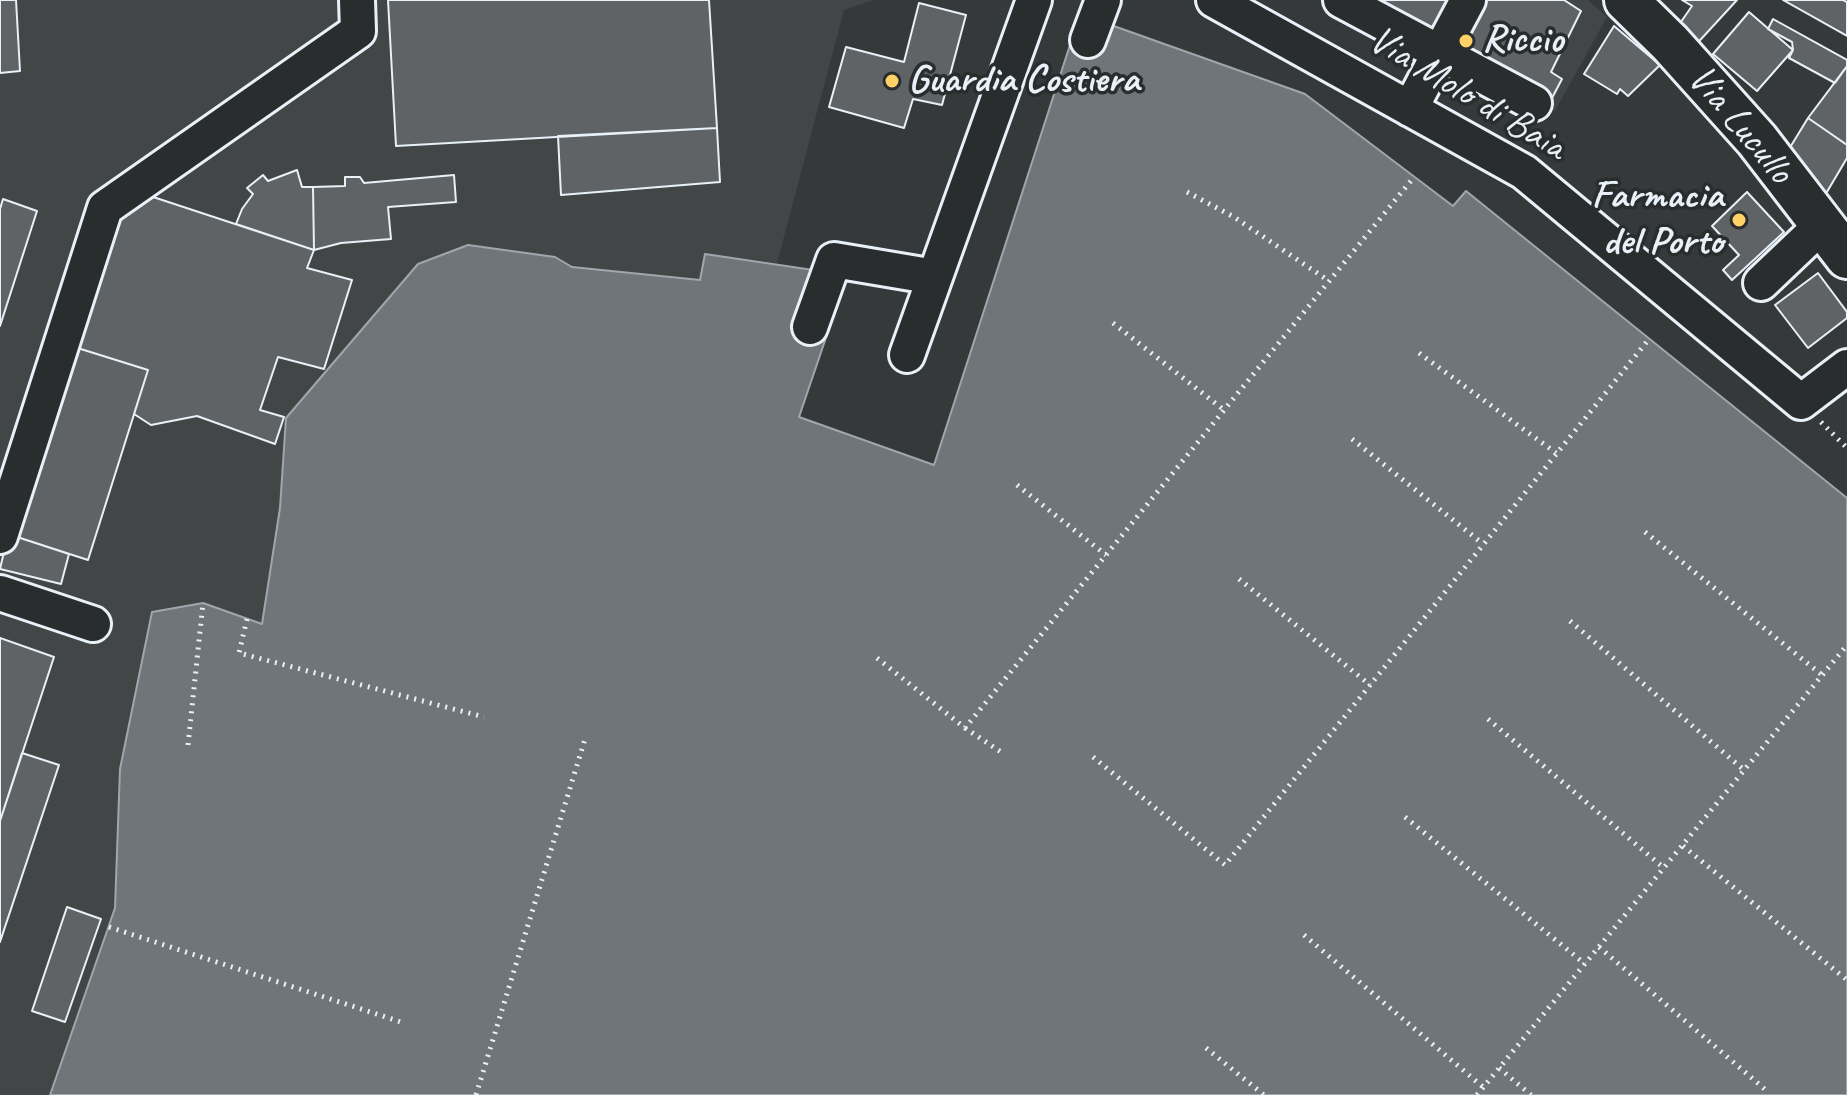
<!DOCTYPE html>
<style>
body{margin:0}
canvas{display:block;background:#35393a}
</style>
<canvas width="1847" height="1095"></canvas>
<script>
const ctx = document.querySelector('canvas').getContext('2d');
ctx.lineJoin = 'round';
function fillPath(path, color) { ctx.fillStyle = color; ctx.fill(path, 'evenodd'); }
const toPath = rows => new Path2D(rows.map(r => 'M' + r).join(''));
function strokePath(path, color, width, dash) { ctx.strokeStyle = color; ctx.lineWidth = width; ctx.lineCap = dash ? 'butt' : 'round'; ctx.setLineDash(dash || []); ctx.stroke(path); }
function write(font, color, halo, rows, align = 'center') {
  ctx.font = font + ' Caveat,sans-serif'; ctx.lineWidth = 7; ctx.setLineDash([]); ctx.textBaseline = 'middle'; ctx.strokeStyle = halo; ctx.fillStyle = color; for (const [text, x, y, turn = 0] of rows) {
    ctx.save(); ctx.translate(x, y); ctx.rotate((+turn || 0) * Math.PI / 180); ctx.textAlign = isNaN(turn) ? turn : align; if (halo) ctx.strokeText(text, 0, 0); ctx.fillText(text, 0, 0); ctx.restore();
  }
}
const built = toPath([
 [0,0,873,0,844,10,777,263,705,254,700,280,572,267,555,257,418,264,286,418,280,508,262,624,203,603,120,769,115,908,49,1095,0,1095],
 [1357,0,1588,0,1607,17,1555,111]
]);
const water = toPath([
 [1080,14,1305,94,1453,206,1466,191,1847,498,1847,1095,50,1095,115,908,120,769,152,612,203,603,262,624,280,508,286,418,418,264,468,245,555,257,572,267,700,280,705,254,813,270,800,309,832,320,799,417,934,465,1080,14]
]);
const building = toPath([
 [0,0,16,0,20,71,0,73,0,0],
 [388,0,709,0,717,128,396,146,388,0],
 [1380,0,1460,0,1441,34,1380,0],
 [1482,0,1564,0,1581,11,1551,72,1562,79,1552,98,1455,45,1482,0],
 [1682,0,1737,0,1691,50,1676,29,1692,6,1682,0],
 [1783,0,1843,0,1847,2,1847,36,1783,0],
 [919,3,966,15,942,105,913,99,904,128,829,107,846,47,904,62,919,3],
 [1749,12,1793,50,1757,91,1713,54,1749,12],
 [1773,19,1847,60,1847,66,1835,83,1789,58,1793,50,1792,42,1768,29,1773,19],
 [1614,26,1660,65,1628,96,1620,89,1617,94,1584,74,1614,26],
 [1847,66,1847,145,1808,118,1847,66],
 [1808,118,1847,145,1847,158,1821,202,1786,154,1808,118],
 [717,128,720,182,561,195,558,136,717,128],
 [297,170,302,187,313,187,314,250,236,224,242,209,253,194,247,188,263,175,268,181,297,170],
 [454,175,456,202,388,207,391,239,341,243,314,250,313,187,345,186,345,177,360,177,364,183,454,175],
 [1747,192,1784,232,1732,280,1723,270,1739,255,1712,226,1747,192],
 [141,193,314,250,307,268,352,280,324,369,278,357,260,410,284,417,275,444,197,416,151,425,134,414,148,370,68,345,111,227,141,193],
 [3,199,37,211,0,326,0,209,3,199],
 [1818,273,1847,312,1847,318,1808,348,1775,305,1818,273],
 [68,345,148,370,88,560,8,534,68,345],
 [8,534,69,554,61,584,0,569,8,534],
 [0,638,54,657,0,821,0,638],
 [22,753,59,765,0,942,0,821,22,753],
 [67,907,101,919,65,1022,32,1011,67,907]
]);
const path = toPath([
 [1187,192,1234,217,1329,281],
 [1113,323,1224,410],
 [1419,353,1556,453],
 [1821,422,1847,448],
 [1352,439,1483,544],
 [1017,485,1106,555],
 [1645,532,1822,675],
 [1239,579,1370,685],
 [247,619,239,653,484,717],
 [1570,621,1744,770],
 [877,658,965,728,1414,177],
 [1488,719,1664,868],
 [965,728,1001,752],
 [188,745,203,603],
 [1093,757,1225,865,1649,339],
 [1405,817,1585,964],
 [1683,846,1847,980],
 [109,927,401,1022],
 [1304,935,1483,1087],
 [1599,947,1767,1091],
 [1206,1048,1264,1095],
 [1499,1068,1531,1095],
 [476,1095,585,739],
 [1477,1095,1847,645]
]);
const minor = toPath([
 [1214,0,1524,172,1801,402,1847,367],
 [1341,0,1534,103],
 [1088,40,1103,0],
 [1410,109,1468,0],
 [1761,283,1822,225],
 [810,327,834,260,935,277],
 [907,355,1034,0],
 [0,536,105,208,358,31,357,0],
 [0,593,93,624]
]);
const major = toPath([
 [1626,0,1670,43,1757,140,1847,257]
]);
const markers = [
 [1466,41,8,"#ffd166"],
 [892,81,8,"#ffd166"],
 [1739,220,8,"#ffd166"]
];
const poiNames = [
 ["Riccio",1482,41],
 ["Guardia Costiera",908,81],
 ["Farmacia",1723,197,"right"],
 ["del Porto",1723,243,"right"]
];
const streetNames = [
 ["Via Molo di Baia",1467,94,31],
 ["Via Lucullo",1740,125,50]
];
fillPath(built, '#424647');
fillPath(water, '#707579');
strokePath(water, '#a0a7ac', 2);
fillPath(building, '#5f6365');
strokePath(building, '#e8f1f8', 2);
strokePath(minor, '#e8f1f8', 40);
strokePath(major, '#e8f1f8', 48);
strokePath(path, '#e8f1f8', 5, [2, 6]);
strokePath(minor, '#2a2d2e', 34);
strokePath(major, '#2a2d2e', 42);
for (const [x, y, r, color] of markers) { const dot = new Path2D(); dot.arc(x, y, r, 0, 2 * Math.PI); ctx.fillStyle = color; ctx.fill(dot); strokePath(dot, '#2a2d2e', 3); }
write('bold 40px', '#e8f1f8', '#2a2d2e', poiNames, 'left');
write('40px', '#e8f1f8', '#2a2d2e', streetNames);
</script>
